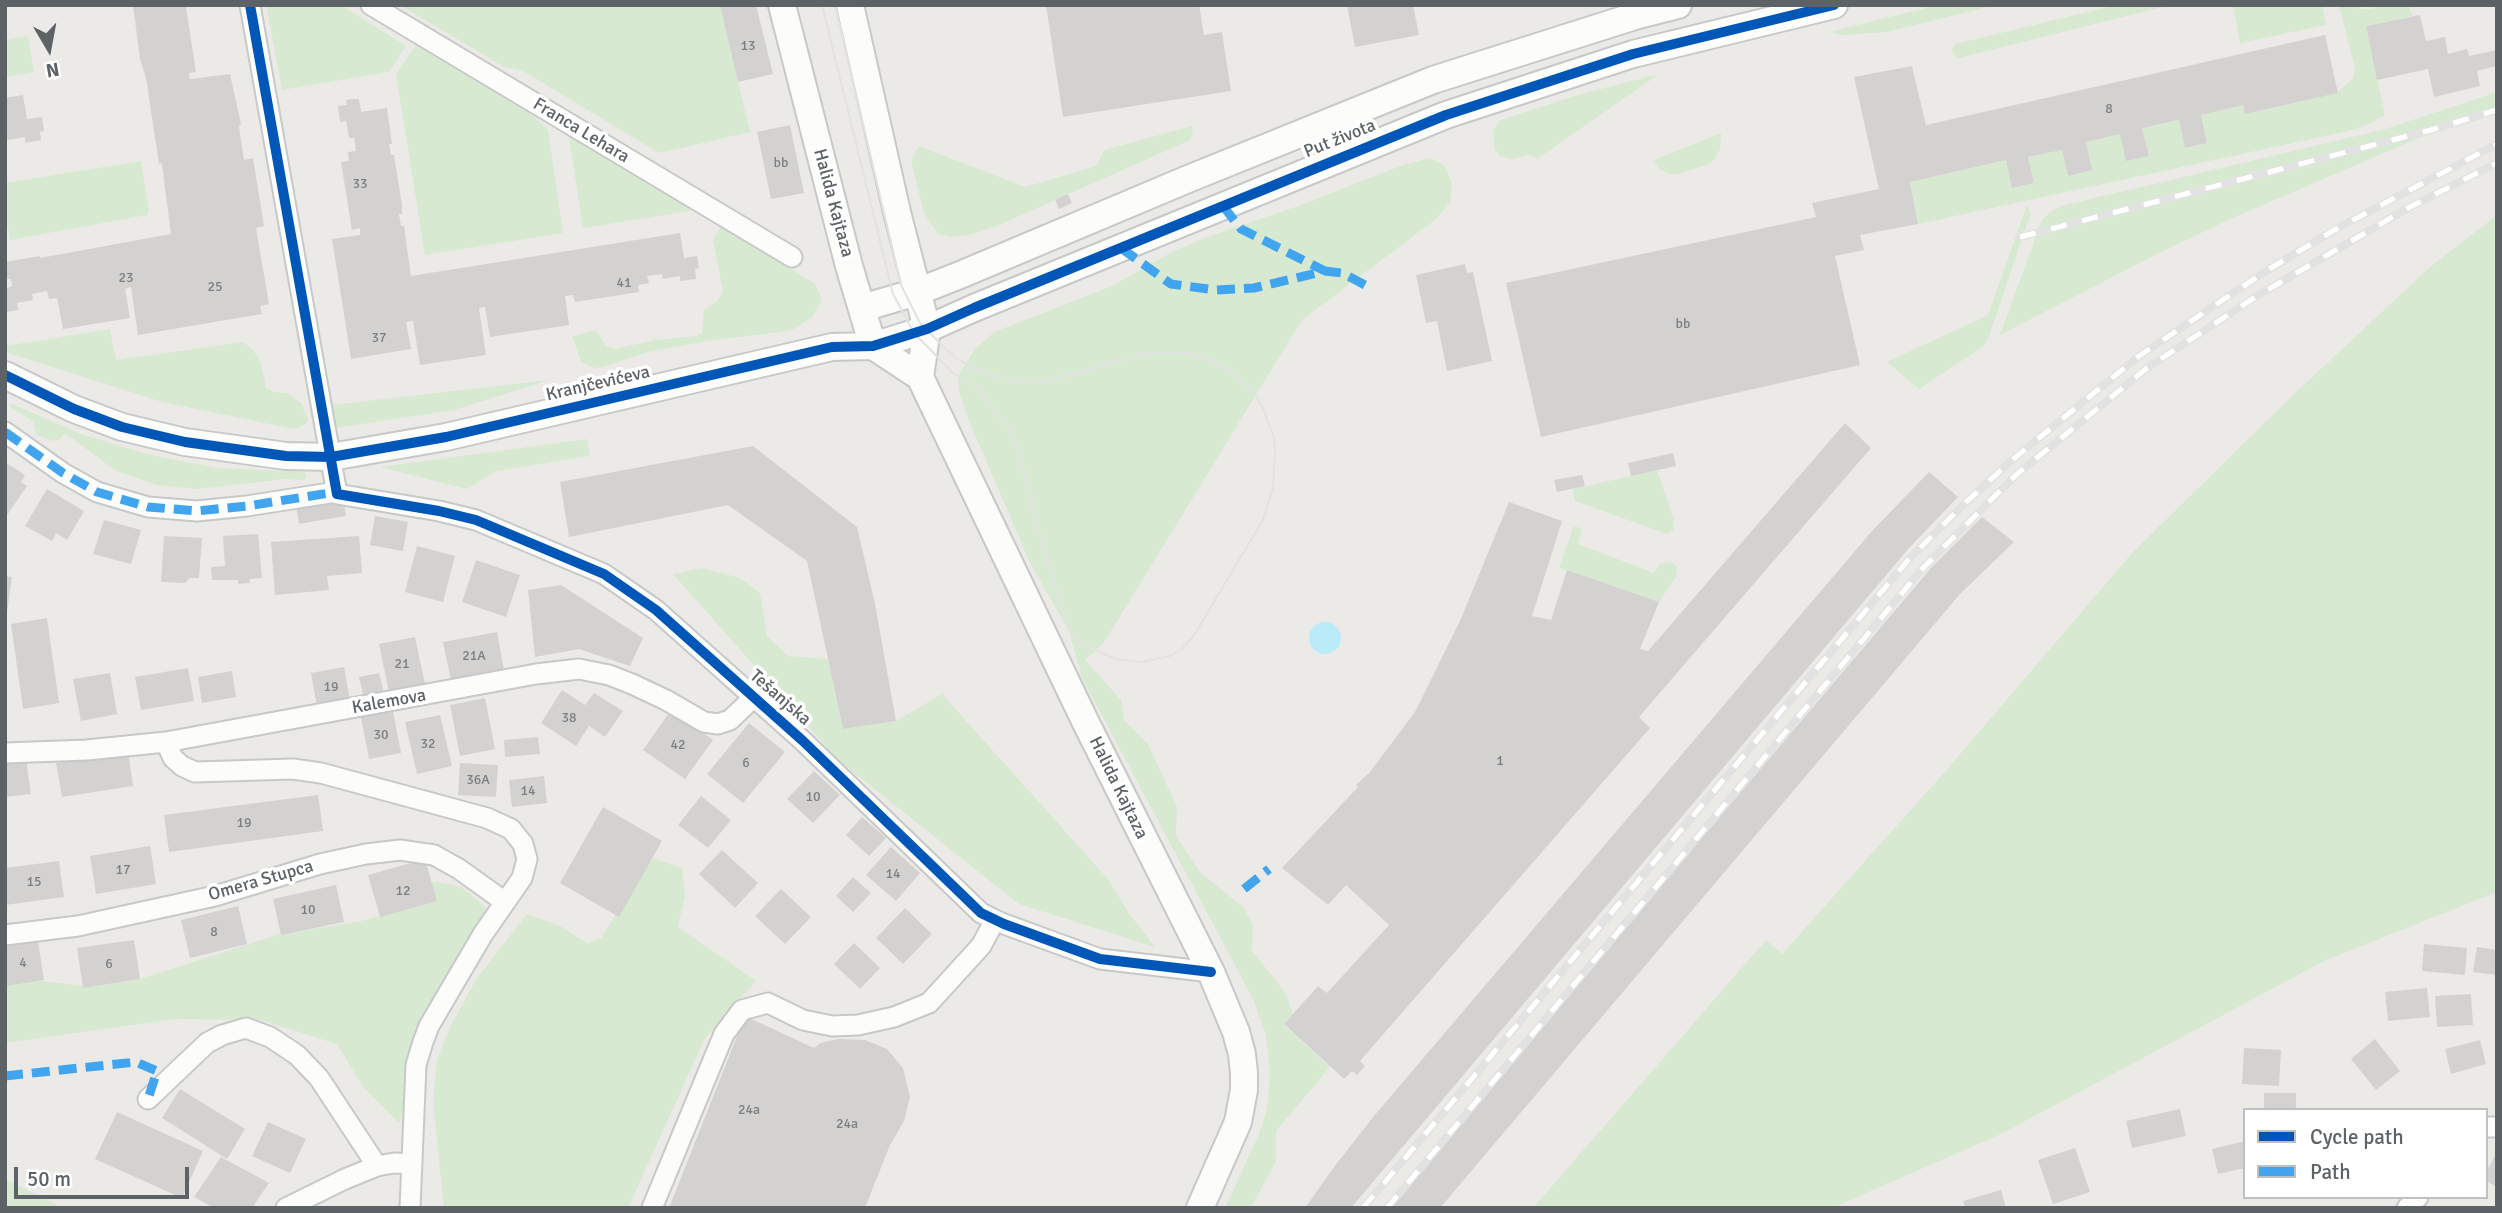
<!DOCTYPE html>
<meta charset="utf-8">
<style>
body{margin:0}
#map{position:relative;width:2502px;height:1213px;overflow:hidden;background:#eceae7;font-family:Signika,sans-serif}
canvas{display:block}
.frame{position:absolute;inset:0;border:7px solid #5c6265;pointer-events:none}
.legend{position:absolute;left:2243px;top:1108px;width:245px;height:91px;box-sizing:border-box;background:#fff;border:2px solid #bec0c1;margin:0;padding:9px 12px;list-style:none;font-size:21px;color:#5c6265}
.legend li{display:flex;align-items:center;gap:14px;height:35px}
.legend b{width:35px;border:2px solid #bec0c1}
.north{position:absolute;left:14px;top:14px;width:70px;height:70px;-webkit-text-stroke:5px #fff;paint-order:stroke;rotate:170deg;font-size:19px;font-weight:700;line-height:28px;text-align:center;color:#5c6265}
.north::after{content:'';display:block;margin:auto;width:24px;height:32px;background:#5c6265;clip-path:polygon(50% 0,100% 100%,50% 72%,0 100%)}
.scale{position:absolute;left:14px;top:1167px;width:175px;height:32px;box-sizing:border-box;border:4px solid #5c6265;border-top:0;padding-left:9px;font-size:21px;line-height:24px;white-space:nowrap;color:#5c6265;-webkit-text-stroke:5px #fff;paint-order:stroke}
</style>
<div id="map">
<canvas width="2502" height="1213"></canvas>
<div class="frame"></div>
<ul class="legend">
<li><b style="height:9px;background:#0057b8"></b>Cycle path</li>
<li><b style="height:9px;background:#40a5ee"></b>Path</li>
</ul>
<div class="north">N</div>
<div class="scale">50 m</div>
</div>
<script>
const ctx = document.querySelector('canvas').getContext('2d');
ctx.lineJoin = 'round';
function fillPath(path, color) { ctx.fillStyle = color; ctx.fill(path, 'evenodd'); }
const toPath = rows => new Path2D(rows.map(r => 'M' + r).join(''));
function strokePath(path, color, width, dash) { ctx.strokeStyle = color; ctx.lineWidth = width; ctx.lineCap = dash ? 'butt' : 'round'; ctx.setLineDash(dash || []); ctx.stroke(path); }
function write(font, color, halo, rows, align = 'center') {
  ctx.font = font + ' Signika,sans-serif'; ctx.lineWidth = 7; ctx.setLineDash([]); ctx.textBaseline = 'middle'; ctx.strokeStyle = halo; ctx.fillStyle = color; for (const [text, x, y, turn = 0] of rows) {
    ctx.save(); ctx.translate(x, y); ctx.rotate((+turn || 0) * Math.PI / 180); ctx.textAlign = isNaN(turn) ? turn : align; if (halo) ctx.strokeText(text, 0, 0); ctx.fillText(text, 0, 0); ctx.restore();
  }
}
const green = toPath([
 [266,5,341,5,406,46,389,72,282,90],
 [400,5,720,5,750,132,659,153,523,71,504,67],
 [1938,5,1996,5,1887,32,1842,35,1829,32],
 [2117,5,2170,5,1959,58,1953,55,1952,49,1955,44],
 [2233,5,2322,5,2326,25,2240,43],
 [2339,5,2357,5,2360,9,2370,9,2384,5,2408,5,2413,16,2366,26,2385,115,2367,125,2348,131,1918,224,1910,182,2006,160,2013,188,2034,183,2028,157,2062,150,2068,176,2086,142,2120,134,2148,155,2142,128,2179,120,2185,148,2207,143,2201,115,2243,105,2246,114,2337,93,2353,78,2355,68],
 [28,36,34,72,5,77,5,40],
 [416,45,531,114,548,130,563,233,425,255,396,74],
 [1659,74,1537,159,1530,155,1512,159,1500,156,1495,150,1493,130,1500,120,1578,95],
 [2497,92,2497,114,2416,139,2226,221,2159,253,2000,335,2042,220,2050,212,2061,206,2382,130],
 [1192,126,1193,132,1190,140,999,225,973,234,953,237,938,234,924,213,911,160,919,146,1025,187,1096,166,1104,150],
 [568,131,691,204,690,211,583,228],
 [1721,133,1720,149,1714,160,1706,165,1679,174,1669,174,1660,169,1654,160],
 [1430,158,1445,166,1452,184,1450,203,1436,219,1302,320,1103,644,1085,660,1121,700,1124,720,1148,744,1177,807,1176,836,1200,872,1244,908,1253,926,1252,950,1286,994,1293,1014,1284,1025,1330,1067,1276,1131,1276,1161,1251,1208,1225,1208,1259,1134,1267,1109,1270,1072,1266,1035,1253,999,1082,678,1069,631,1030,563,967,416,959,391,958,376,975,349,994,332,1112,286,1168,254,1204,238,1301,205,1403,165],
 [141,161,149,210,147,215,10,240,5,214,5,183],
 [2027,205,2031,213,1988,339,1984,346,1919,389,1887,362,1988,315],
 [2497,215,2497,892,2324,961,2001,1134,1832,1208,1533,1208,1766,940,1782,954,1950,766,2131,554,2294,394,2431,266],
 [722,225,815,284,821,296,821,302,812,317,794,329,779,332,714,340,648,352,603,367,594,368,581,362,572,336,594,331,598,333,606,346,614,349,656,340,696,336,702,333,704,310,717,301,723,292,713,240],
 [110,329,116,360,243,342,253,350,260,361,265,380,265,388,275,392,287,393,302,404,308,420,305,425,294,429,162,402,8,353,5,349,5,346],
 [549,380,454,410,336,428,332,405],
 [10,403,83,435,155,456,218,468,304,472,307,477,304,480,286,479,197,489,157,485,116,471,65,433,59,440,53,441,36,435,33,421,9,406],
 [587,439,590,456,496,471,467,489,380,467],
 [1657,470,1674,520,1673,531,1667,534,1575,501,1573,489],
 [1575,526,1582,529,1578,544,1654,573,1661,563,1672,562,1677,566,1676,577,1659,602,1559,568,1573,528],
 [702,568,740,578,760,593,767,636,788,656,828,659,843,729,896,721,942,694,1108,879,1128,912,1155,947,1019,904,838,760,673,574],
 [652,858,682,868,685,896,678,927,756,981,704,1040,628,1208,444,1208,433,1102,437,1059,451,1025,477,978,527,914,560,926,588,944,601,938],
 [431,881,462,887,487,909,448,979,399,1123,363,1087,337,1044,260,1020,175,1019,5,1043,5,982,27,979,90,987,140,979,277,935,361,921,436,901],
 [5,1179,63,1208,5,1208]
]);
const water = toPath([
 '1309 638a16 16 0 1 1 32 0a16 16 0 1 1-32 0Z'
]);
const building = toPath([
 [133,5,186,7,196,72,189,73,190,79,230,74,241,124,239,126,244,160,253,158,264,226,256,228,269,304,260,306,262,314,138,335,131,287,125,289,130,318,63,329,57,298,49,299,47,291,32,294,33,300,17,303,18,310,5,312,5,289,12,286,11,279,6,279,5,262,40,256,40,258,171,234,163,173,162,163,159,164,146,78,140,59],
 [720,5,756,5,773,74,738,82],
 [1046,5,1199,5,1204,35,1222,32,1231,91,1063,117],
 [1347,5,1413,5,1419,35,1355,47],
 [2420,15,2426,41,2445,37,2448,54,2467,49,2469,56,2497,50,2497,66,2477,71,2480,86,2434,97,2428,69,2377,80,2366,26],
 [2325,35,2338,93,2245,114,2243,105,2201,115,2207,143,2185,148,2179,120,2142,128,2149,156,2126,161,2120,134,2086,142,2092,170,2068,176,2062,150,2028,157,2034,183,2012,188,2006,160,1910,182,1918,224,1860,235,1864,250,1835,256,1860,365,1541,437,1506,283,1816,217,1812,203,1879,189,1854,77,1912,66,1926,125],
 [23,95,27,119,42,117,44,131,40,132,41,140,25,143,25,137,8,140,5,135,5,98],
 [354,99,359,99,361,112,387,108,392,144,389,144,391,155,394,155,402,205,402,214,399,214,401,226,404,226,411,276,680,233,684,258,697,256,699,268,695,269,696,279,680,281,680,276,663,279,662,274,647,276,649,283,638,285,639,292,575,302,573,295,565,296,569,325,490,337,485,307,479,308,486,355,420,365,413,321,406,322,411,349,351,359,332,239,360,235,360,228,352,230,341,162,349,161,348,152,356,151,354,138,349,138,346,121,340,122,338,106,347,105,346,100],
 [790,125,804,193,771,199,757,132],
 [1068,194,1072,203,1059,209,1055,200],
 [1465,264,1467,273,1473,272,1492,361,1447,371,1437,321,1426,323,1416,275],
 [1845,423,1871,448,1639,717,1650,728,1360,1061,1365,1066,1357,1075,1352,1071,1344,1079,1284,1024,1318,986,1327,993,1389,925,1346,885,1328,905,1282,868,1358,787,1356,785,1370,772,1415,712,1460,621,1509,502,1562,521,1532,616,1551,620,1567,570,1659,602,1640,649,1648,651],
 [753,446,857,527,875,604,896,721,843,729,807,561,728,505,569,537,560,482],
 [1673,453,1676,466,1631,476,1628,463],
 [5,462,25,475,21,482,27,486,5,518],
 [1929,472,1958,497,1909,548,1351,1208,1305,1208,1334,1167,1374,1116,1872,531],
 [1582,475,1585,486,1557,492,1554,480],
 [47,489,84,511,67,540,56,533,52,541,25,526],
 [343,498,346,516,299,524,296,506],
 [375,516,408,522,403,551,370,545],
 [1982,517,2014,542,1960,594,1440,1208,1388,1208,1931,568],
 [104,520,141,530,131,564,93,554],
 [258,534,262,578,249,579,250,583,238,584,238,580,212,580,211,567,225,566,223,536],
 [164,536,202,538,199,578,190,578,185,583,161,582],
 [359,536,362,573,327,576,329,590,275,595,271,542],
 [417,546,455,556,443,602,405,592],
 [476,560,520,575,506,617,462,602],
 [5,576,12,577,7,612,5,612],
 [561,585,643,638,630,666,579,649,535,657,528,590],
 [47,618,59,703,23,709,11,624],
 [497,632,504,670,451,680,443,642],
 [415,637,425,684,389,692,379,644],
 [344,667,350,701,317,707,311,673],
 [188,668,194,701,141,710,135,677],
 [232,671,236,697,202,703,198,677],
 [110,673,117,714,81,721,73,679],
 [379,673,384,694,364,698,359,677],
 [562,690,585,705,594,693,623,711,605,737,589,726,576,746,541,723],
 [485,698,495,749,460,756,450,705],
 [671,710,713,740,685,779,643,750],
 [393,711,401,753,369,759,361,717],
 [440,715,452,766,417,774,405,722],
 [749,723,785,752,743,803,707,774],
 [538,737,540,754,505,757,504,740],
 [128,752,133,786,62,797,56,763],
 [26,759,31,794,5,797,5,762],
 [460,763,498,765,496,797,458,795],
 [814,771,840,795,813,823,787,799],
 [544,776,547,803,512,807,509,780],
 [318,795,323,831,169,852,164,815],
 [701,796,731,820,708,848,678,825],
 [603,807,662,841,619,917,560,883],
 [862,817,886,838,869,856,846,835],
 [150,846,156,884,96,894,90,856],
 [891,847,920,873,896,901,866,875],
 [722,850,758,883,735,908,699,874],
 [425,859,437,901,380,917,368,875],
 [59,861,64,897,5,905,5,868],
 [853,877,871,893,853,912,836,896],
 [336,885,344,922,281,935,273,899],
 [781,889,811,917,785,944,755,916],
 [238,906,247,944,190,958,181,920],
 [905,908,932,934,903,964,876,938],
 [134,940,140,979,83,988,77,948],
 [38,941,44,980,5,986,5,945],
 [854,943,880,968,860,989,834,964],
 [2424,944,2467,948,2465,975,2422,971],
 [2477,947,2497,950,2497,975,2473,972],
 [2427,988,2430,1017,2388,1021,2385,992],
 [2471,994,2473,1025,2437,1027,2435,996],
 [745,1016,814,1048,820,1043,839,1039,865,1040,887,1049,903,1068,910,1097,904,1121,890,1145,865,1208,669,1208],
 [2375,1039,2400,1071,2376,1090,2351,1059],
 [2480,1040,2486,1064,2451,1074,2445,1049],
 [2244,1048,2281,1050,2279,1086,2242,1084],
 [180,1089,245,1129,227,1159,162,1118],
 [2264,1093,2296,1093,2296,1110,2264,1110],
 [2180,1109,2186,1136,2132,1148,2126,1121],
 [117,1112,203,1151,182,1198,95,1159],
 [268,1122,306,1139,290,1173,252,1156],
 [2245,1141,2245,1168,2218,1174,2212,1149],
 [2075,1148,2090,1192,2053,1204,2038,1160],
 [2497,1152,2497,1187,2486,1181,2486,1172],
 [221,1157,269,1183,252,1208,214,1208,194,1197],
 [2001,1190,2006,1208,1965,1208,1963,1201]
]);
const street = toPath([
 [250,5,337,494,439,511,476,520,604,574,656,610,803,741,981,913,1004,924,1100,959,1211,972],
 [371,5,792,257],
 [5,432,63,473,97,492,148,507,197,511,247,506,336,492],
 [166,742,173,758,182,766,195,772,293,769,321,773,487,818,511,829,523,844,527,859,522,878,483,934,429,1026,423,1042,416,1065,410,1208],
 [5,753,87,750,166,742,536,674,579,669,609,675,632,684,666,700,704,722,718,724,730,720,753,698],
 [5,935,78,926,215,896,320,864,366,854,400,850,434,855,459,869,505,902],
 [148,1099,207,1043,222,1035,246,1028,270,1037,297,1055,319,1078,377,1166],
 [2486,1127,2497,1127],
 [286,1208,345,1179,377,1166,394,1163,412,1164],
 [652,1208,724,1034,742,1010,768,1003,803,1020,832,1026,858,1025,894,1017,929,1003,981,946,995,920],
 [2407,1208,2418,1197]
]);
const secondary = toPath([
 [782,5,849,266,873,346,920,377,1086,723,1211,972,1236,1032,1242,1054,1244,1073,1244,1090,1238,1122,1200,1208],
 [850,5,897,212,927,329,920,377],
 [862,308,917,292,960,275,1188,179,1433,80,1635,16,1678,5],
 [5,375,74,409,122,427,185,442,286,456,331,457,446,437,832,347,873,346,927,329,974,308,1446,115,1633,54,1834,5]
]);
const tram = toPath([
 [822,5,893,294,914,333,953,373,977,388,1010,430,1020,455,1036,521,1066,623,1074,636,1086,646,1115,659,1142,662,1170,656,1182,649,1193,637,1263,520,1273,488,1275,452,1274,438,1263,408,1255,394,1230,371,1203,357,1184,353,1146,353,1047,381,1022,383,981,372,954,357,920,323,901,285,835,5]
]);
const rail = toPath([
 [2020,237,2431,130,2497,110],
 [1363,1208,1910,558,1964,504,2011,461,2139,356,2266,271,2336,229,2497,144],
 [1387,1208,1923,568,2016,475,2147,368,2257,296,2408,208,2497,163]
]);
const quiet = toPath([
 [1223,206,1241,229,1325,271],
 [1121,248,1171,284,1215,290,1254,288,1325,271,1342,273,1367,286],
 [5,432,63,473,97,492,148,507,197,511,247,506,336,492],
 [1244,889,1269,869],
 [5,1076,136,1062,157,1071,148,1099]
]);
const cycleway = toPath([
 [250,5,337,494,439,511,476,520,604,574,656,610,803,741,981,913,1004,924,1100,959,1211,972],
 [5,375,74,409,122,427,185,442,286,456,331,457,446,437,832,347,873,346,927,329,974,308,1446,115,1633,54,1834,5]
]);
const numberNames = [
 ["13",748,46],
 ["8",2109,109],
 ["bb",781,163],
 ["33",360,184],
 ["23",126,278],
 ["41",624,283],
 ["25",215,287],
 ["bb",1683,324],
 ["37",379,338],
 ["21A",474,656],
 ["21",402,664],
 ["19",331,687],
 ["38",569,718],
 ["30",381,735],
 ["32",428,744],
 ["42",678,745],
 ["1",1500,761],
 ["6",746,763],
 ["36A",478,780],
 ["14",528,791],
 ["10",813,797],
 ["19",244,823],
 ["17",123,870],
 ["14",893,874],
 ["15",34,882],
 ["12",403,891],
 ["10",308,910],
 ["8",214,932],
 ["4",23,963],
 ["6",109,964],
 ["24a",749,1110],
 ["24a",847,1124]
];
const streetNames = [
 ["Franca Lehara",581,131,31],
 ["Put života",1340,139,-22],
 ["Halida Kajtaza",833,203,75],
 ["Kranjčevićeva",598,384,-13],
 ["Tešanjska",780,698,41],
 ["Kalemova",389,702,-10],
 ["Halida Kajtaza",1118,788,64],
 ["Omera Stupca",261,881,-16]
];
fillPath(green, '#d8e9d1');
fillPath(water, '#baebf8');
fillPath(building, '#d4d2d1');
strokePath(street, '#c7c8c8', 23);
strokePath(secondary, '#c7c8c8', 30);
strokePath(street, '#fcfcfb', 19);
strokePath(secondary, '#fcfcfb', 26);
strokePath(tram, '#e3e2e2', 2);
strokePath(rail, '#e3e2e2', 8);
strokePath(rail, '#fff', 5, [16]);
strokePath(quiet, '#40a5ee', 9, [18, 9]);
strokePath(cycleway, '#0057b8', 10);
write('14px', '#7b7f81', null, numberNames);
write('18px', '#5c6265', '#fff', streetNames);
</script>
